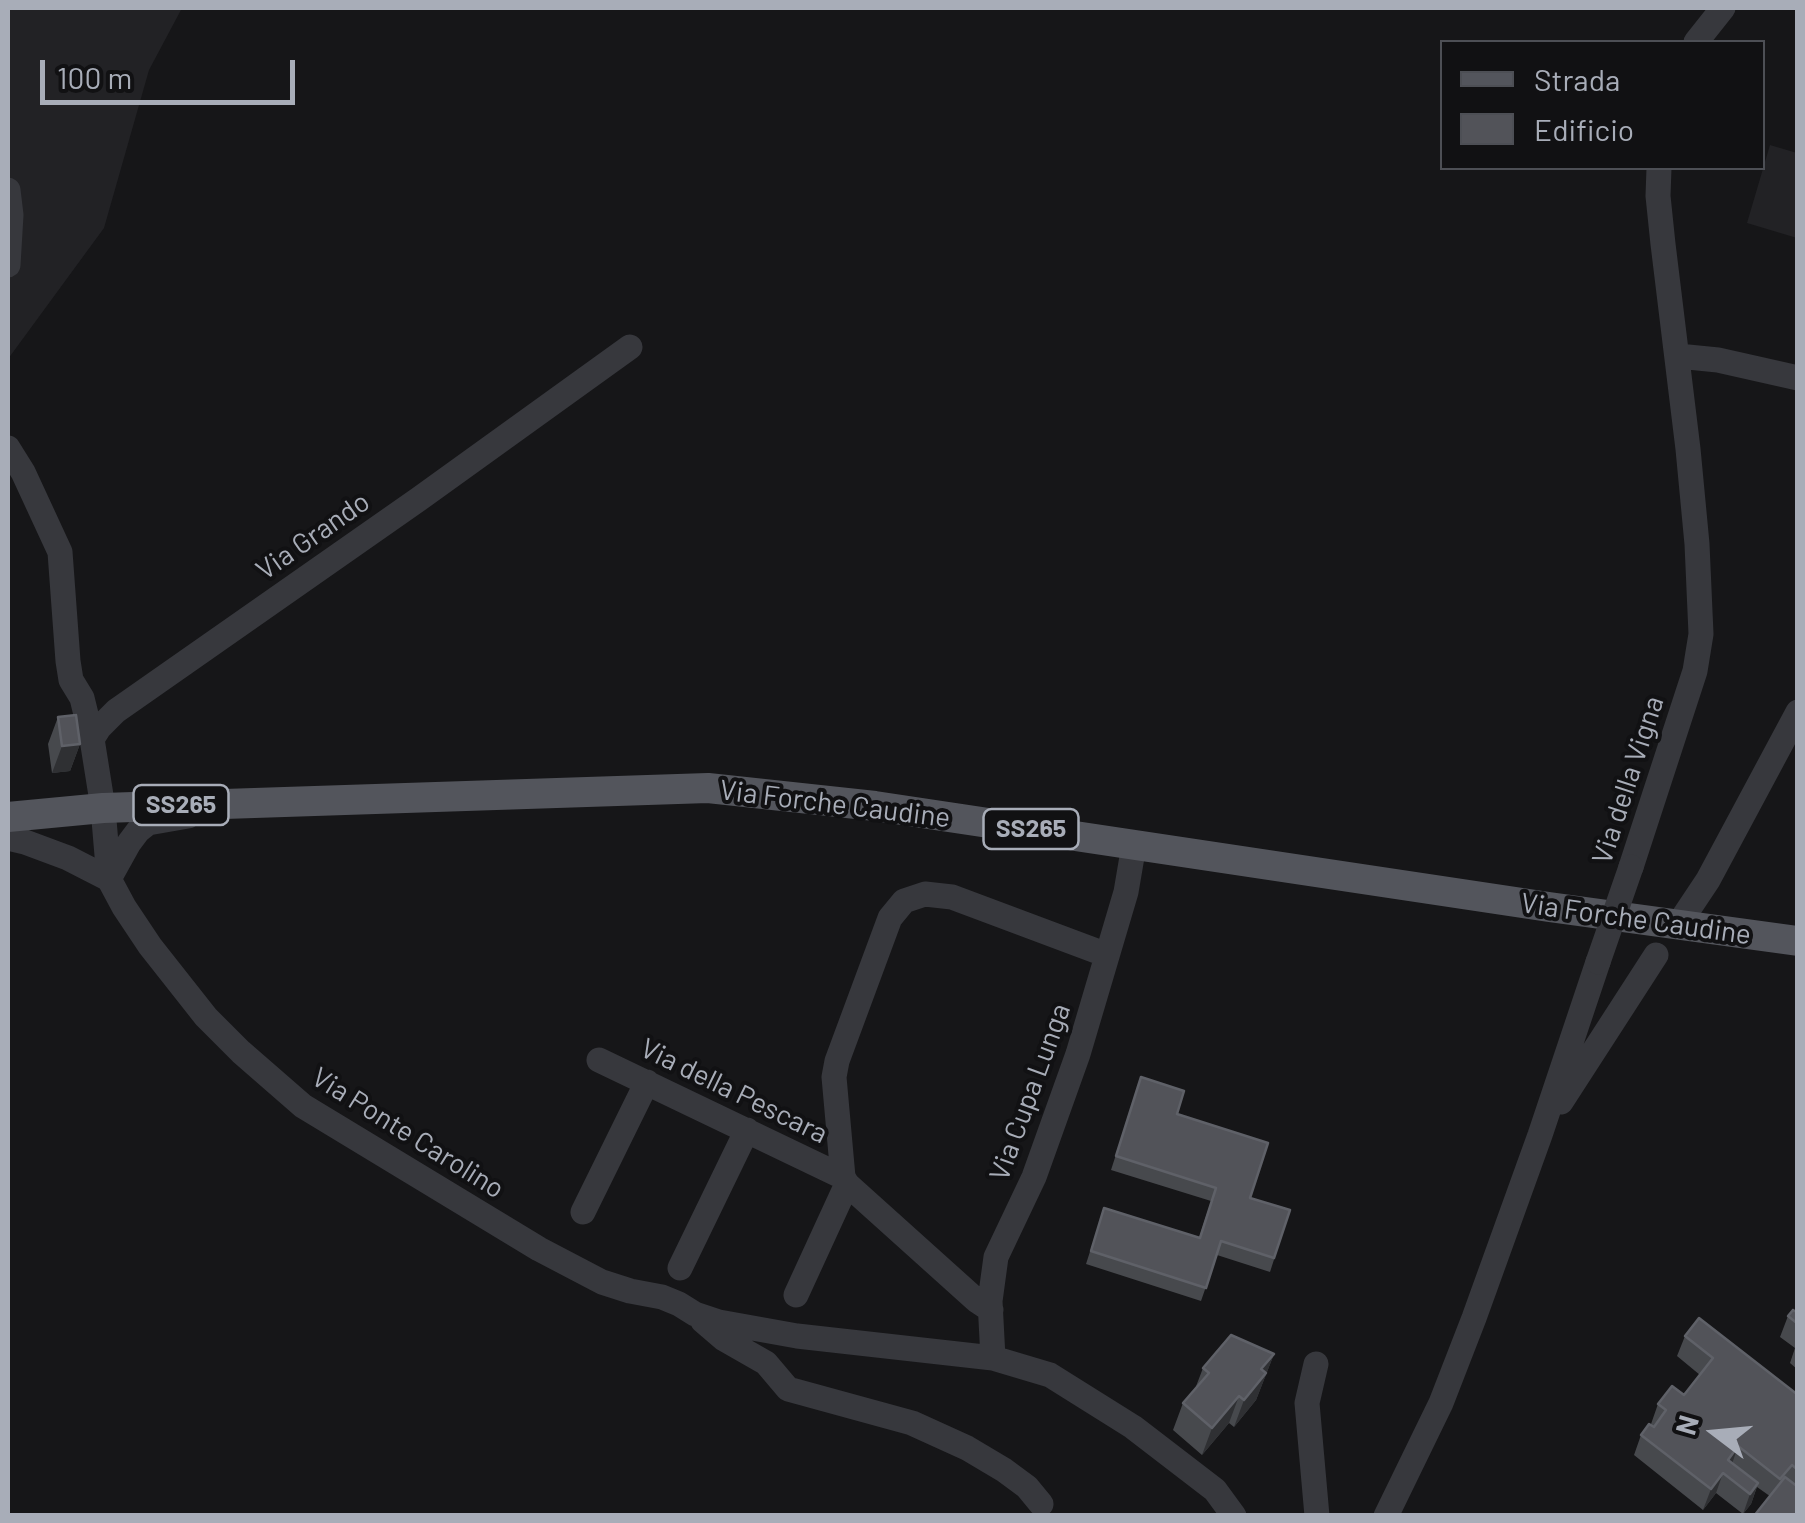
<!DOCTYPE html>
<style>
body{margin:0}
#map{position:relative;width:1805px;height:1523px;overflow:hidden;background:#161618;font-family:Barlow,sans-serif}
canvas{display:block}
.frame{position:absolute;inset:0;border:10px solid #a8adb8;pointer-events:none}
.legend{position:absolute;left:1440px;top:40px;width:325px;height:130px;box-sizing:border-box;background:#111113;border:2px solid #4d4f55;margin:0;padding:12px 18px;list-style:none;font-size:30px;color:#a8adb8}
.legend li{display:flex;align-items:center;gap:20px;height:50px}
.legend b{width:50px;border:2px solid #4d4f55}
.north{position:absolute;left:1665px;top:1383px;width:100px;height:100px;-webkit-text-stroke:8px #111113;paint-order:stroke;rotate:286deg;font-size:28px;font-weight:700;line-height:40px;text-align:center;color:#a8adb8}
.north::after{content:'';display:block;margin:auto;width:35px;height:45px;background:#a8adb8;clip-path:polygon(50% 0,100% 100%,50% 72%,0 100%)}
.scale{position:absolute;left:40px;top:60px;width:255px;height:45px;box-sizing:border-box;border:5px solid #a8adb8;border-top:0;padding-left:12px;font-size:30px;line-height:35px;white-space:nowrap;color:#a8adb8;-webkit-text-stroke:8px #111113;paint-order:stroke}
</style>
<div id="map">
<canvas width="1805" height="1523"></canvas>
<div class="frame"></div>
<ul class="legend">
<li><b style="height:12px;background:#53555c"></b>Strada</li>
<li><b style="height:28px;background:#525359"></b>Edificio</li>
</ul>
<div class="north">N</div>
<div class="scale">100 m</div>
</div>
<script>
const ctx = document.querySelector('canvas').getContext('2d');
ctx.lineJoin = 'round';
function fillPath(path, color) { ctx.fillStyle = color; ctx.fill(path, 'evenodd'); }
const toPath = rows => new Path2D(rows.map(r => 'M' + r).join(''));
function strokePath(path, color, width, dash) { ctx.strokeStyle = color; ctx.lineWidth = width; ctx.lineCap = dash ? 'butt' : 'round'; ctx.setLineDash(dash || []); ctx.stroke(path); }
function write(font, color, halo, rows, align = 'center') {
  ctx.font = font + ' Barlow,sans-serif'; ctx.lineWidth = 8; ctx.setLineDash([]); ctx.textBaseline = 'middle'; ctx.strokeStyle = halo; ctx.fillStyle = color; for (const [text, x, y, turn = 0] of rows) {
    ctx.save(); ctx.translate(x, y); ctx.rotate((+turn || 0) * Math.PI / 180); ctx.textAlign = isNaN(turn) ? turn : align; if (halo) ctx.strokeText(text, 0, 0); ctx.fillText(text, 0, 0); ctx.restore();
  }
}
const built = toPath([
 [8,8,182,8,149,70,104,228,8,359],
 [1770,145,1797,153,1797,238,1747,223]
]);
const minor = toPath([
 [1696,42,1723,8],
 [8,190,11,215,8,265],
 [1678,356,1718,360,1798,378],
 [8,448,23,472,60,552,68,661,71,680,82,698,92,739,103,808,109,879,124,907,150,946,206,1017,241,1052,303,1106,539,1249,602,1282,630,1291,662,1297,679,1304,695,1314,719,1322,797,1336,993,1358,1050,1375,1133,1427,1215,1490,1234,1516],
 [92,739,99,728,116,711,419,499,630,347],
 [8,838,25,842,68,858,109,879],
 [1631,867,1695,671,1701,634,1697,544,1688,449,1663,244,1658,196,1659,168],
 [109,879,129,843,138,831,148,823,188,816],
 [1678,925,1708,880,1798,712],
 [599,1060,843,1177],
 [1561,1102,1656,955],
 [583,1212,647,1082],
 [680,1268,747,1130],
 [796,1295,847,1184],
 [991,1310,976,1300,847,1184,843,1177,834,1077,837,1061,890,918,904,901,925,894,952,897,1107,955],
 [703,1321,724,1339,766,1363,788,1389,912,1423,967,1448,1004,1470,1027,1487,1041,1504],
 [993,1358,990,1301,996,1257,1034,1177,1078,1054,1126,892,1134,845],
 [1316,1364,1307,1403,1317,1516],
 [1386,1516,1441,1403,1474,1318,1540,1135,1598,962]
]);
const major = toPath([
 [8,817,103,808,708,788,875,806,1549,907,1798,941]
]);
const minorBridge = toPath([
 [1598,962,1631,867]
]);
const wall = toPath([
 [58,717,80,744,70,771,52,773,48,744],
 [1141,1077,1177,1114,1250,1198,1290,1210,1270,1272,1217,1255,1201,1301,1086,1264,1104,1208,1199,1238,1211,1201,1111,1170],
 [1798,1313,1798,1370,1790,1363,1795,1348,1780,1337,1788,1316],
 [1685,1336,1798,1395,1798,1516,1757,1487,1751,1504,1743,1514,1716,1493,1703,1510,1634,1455,1641,1435,1651,1424,1658,1404,1684,1395,1700,1375,1677,1356],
 [1274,1354,1256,1400,1234,1427,1229,1423,1202,1455,1173,1430,1183,1403,1195,1389,1203,1368]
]);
const shadedWall = toPath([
 [80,744,70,771,52,773,62,746],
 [1274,1354,1256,1400,1234,1427,1244,1400,1261,1369],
 [1239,1396,1229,1423,1202,1455,1212,1428],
 [1738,1446,1731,1467,1723,1473,1716,1493,1703,1510,1711,1489,1728,1460],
 [1758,1483,1751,1504,1743,1514,1750,1494]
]);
const building = toPath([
 [76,715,80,744,62,746,58,717,76,715],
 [1141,1077,1184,1091,1177,1114,1268,1143,1250,1198,1290,1210,1274,1258,1221,1241,1206,1288,1091,1251,1104,1208,1200,1238,1216,1188,1116,1156,1141,1077],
 [1793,1310,1798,1313,1798,1324,1788,1316,1793,1310],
 [1699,1318,1798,1395,1798,1470,1792,1465,1780,1479,1738,1446,1728,1460,1758,1483,1750,1494,1723,1473,1711,1489,1641,1435,1649,1424,1654,1427,1666,1410,1658,1404,1672,1386,1684,1395,1713,1358,1685,1336,1699,1318],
 [1231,1335,1274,1354,1261,1369,1266,1373,1244,1400,1239,1396,1212,1428,1183,1403,1209,1373,1203,1368,1231,1335],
 [1785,1477,1798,1487,1798,1516,1754,1516,1785,1477]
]);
const shields = [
 [181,805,95],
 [1031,829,95]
];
const shieldNames = [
 ["SS265",181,805],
 ["SS265",1031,829]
];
const streetNames = [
 ["Via Grando",313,536,-35],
 ["Via della Vigna",1628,780,-72],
 ["Via Forche Caudine",835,804,7],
 ["Via Forche Caudine",1636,919,8],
 ["Via della Pescara",734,1091,26],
 ["Via Cupa Lunga",1030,1092,-70],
 ["Via Ponte Carolino",408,1133,32]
];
fillPath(built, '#222225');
strokePath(minor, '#37383d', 25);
strokePath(major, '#53555c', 30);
strokePath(minorBridge, '#37383d', 25);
fillPath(wall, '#47494d');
fillPath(shadedWall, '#2f3033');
fillPath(building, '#525359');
strokePath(building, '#5f6168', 2.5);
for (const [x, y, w] of shields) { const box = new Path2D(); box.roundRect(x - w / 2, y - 20, w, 40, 8); ctx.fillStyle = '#111113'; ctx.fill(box); strokePath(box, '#a8adb8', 2.5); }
write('bold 25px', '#a8adb8', null, shieldNames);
write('28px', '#a8adb8', '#111113', streetNames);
</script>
